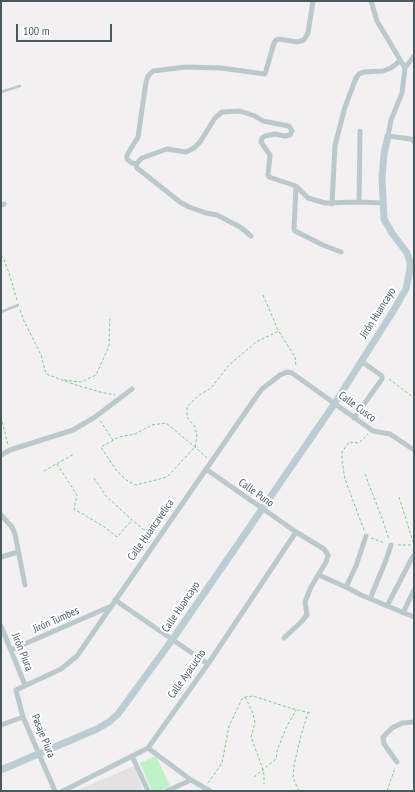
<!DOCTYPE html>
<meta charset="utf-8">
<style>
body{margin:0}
#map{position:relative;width:415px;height:792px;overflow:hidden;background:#f3f0f1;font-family:"PT Sans Narrow",sans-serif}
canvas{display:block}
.frame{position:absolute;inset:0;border:2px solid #47595f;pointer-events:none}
.scale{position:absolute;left:16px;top:24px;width:96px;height:18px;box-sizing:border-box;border:2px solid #47595f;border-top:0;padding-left:5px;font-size:12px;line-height:14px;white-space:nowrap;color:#47595f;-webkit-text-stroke:3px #fff;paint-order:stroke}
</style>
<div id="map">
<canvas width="415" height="792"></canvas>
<div class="frame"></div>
<div class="scale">100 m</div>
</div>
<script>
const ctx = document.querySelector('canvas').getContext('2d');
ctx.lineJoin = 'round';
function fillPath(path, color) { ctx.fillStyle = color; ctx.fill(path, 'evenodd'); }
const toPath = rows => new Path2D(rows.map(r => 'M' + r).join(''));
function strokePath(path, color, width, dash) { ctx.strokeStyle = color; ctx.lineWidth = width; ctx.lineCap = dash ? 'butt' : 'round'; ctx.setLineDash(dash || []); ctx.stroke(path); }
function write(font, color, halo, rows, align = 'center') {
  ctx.font = font + ' "PT Sans Narrow",sans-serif'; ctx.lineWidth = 4; ctx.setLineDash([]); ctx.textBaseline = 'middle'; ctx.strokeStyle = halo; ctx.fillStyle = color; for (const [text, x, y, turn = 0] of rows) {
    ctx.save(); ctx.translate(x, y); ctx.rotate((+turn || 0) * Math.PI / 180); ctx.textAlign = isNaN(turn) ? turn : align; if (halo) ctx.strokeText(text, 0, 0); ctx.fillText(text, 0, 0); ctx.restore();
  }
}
const education = toPath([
 [134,766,143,791,75,791]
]);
const green = toPath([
 [156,756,170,786,160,791,152,791,140,763]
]);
const path = toPath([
 [1,255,4,260,9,273,17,300],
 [263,295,278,330,295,357,296,367],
 [20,310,24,321,41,355,46,374,76,385,100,392,115,395],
 [389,379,414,398],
 [64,380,81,382,96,375,109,346,110,316],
 [1,417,8,445],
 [100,421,103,425,113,440],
 [207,458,195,447,166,423,152,425,135,434,119,437,101,447,116,470,126,480,136,485,167,477,195,447,197,436,195,427,187,417,187,407,198,396,211,388,229,365,256,342,279,331],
 [57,464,77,495,74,509,103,526,117,537,132,520],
 [44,471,74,454],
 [365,474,383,521,389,539],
 [94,478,106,496,132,520,153,537],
 [399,497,414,545,413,551],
 [364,530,345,479,342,461,342,452,349,442,359,443,368,434],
 [371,538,385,543],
 [398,545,414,545],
 [245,697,253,713,255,723,251,737,262,767,264,775,264,784],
 [254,777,276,759,277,751,286,728,296,710],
 [208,783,222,763,229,726,242,699,245,697,253,696,293,709,311,713],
 [299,791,293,778,294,765,302,732,308,713],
 [387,791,395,768]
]);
const lane = toPath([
 [1,92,20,86],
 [1,312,18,305]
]);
const street = toPath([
 [371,1,377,21,405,68,402,93,391,120,388,136,411,139,414,142],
 [405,68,414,56],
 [136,164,142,158,167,149,186,152,194,148,200,142,215,118,222,112,240,111,255,116,263,121,289,126,292,131,290,135,285,136,275,134,265,136,262,138,261,142,270,155,268,175,269,177,296,186,308,198,325,203,359,202,383,203],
 [296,186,294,229,295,231,323,245,341,252],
 [359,202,360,131],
 [332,204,335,145,345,107,356,78,359,74,364,72,383,71,391,68,400,61],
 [1,205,4,204],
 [251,236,240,227,217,215,206,213,189,207,180,202,137,168,136,164,132,163,127,159,127,155,138,137,146,82,148,76,153,71,186,67,221,68,265,74,274,43,276,40,279,39,297,42,304,40,308,33,313,1],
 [354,418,382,379,382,376,361,361],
 [1,455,10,450,73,430,95,417,132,389],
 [206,469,296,532,324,549,328,555,326,562,311,587,305,602,307,615,301,622,284,638],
 [1,515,12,527,15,534,25,585],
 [1,557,18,552],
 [319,575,348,588,361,595,414,617],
 [346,587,356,566,366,536],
 [370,599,386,560,391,545],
 [115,600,208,664],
 [387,606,413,556],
 [403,613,414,590],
 [1,626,25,685],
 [11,650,109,607],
 [1,725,23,717],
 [148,748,191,780,210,791],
 [132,756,148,791],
 [397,762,384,744,383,737,392,728,402,723,414,722],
 [55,791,23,717,16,690,61,669,77,656,256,397,262,389,280,375,287,372,292,373,373,431,390,434,414,450],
 [63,791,148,748,208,664,296,532],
 [167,791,191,780]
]);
const secondary = toPath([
 [1,770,97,729,109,722,118,714,172,640,335,403,392,313,406,289,410,270,410,262,407,253,392,233,384,219,382,178,384,154,388,136]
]);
const streetNames = [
 ["Jirón Huancayo",378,313,-58],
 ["Calle Cusco",357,407,36],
 ["Calle Puno",256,493,35],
 ["Calle Huancavelica",151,530,-55],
 ["Calle Huancayo",181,607,-56],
 ["Jirón Tumbes",56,620,-24],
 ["Jirón Piura",22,652,68],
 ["Calle Ayacucho",187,674,-55],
 ["Pasaje Piura",43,736,68]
];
fillPath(education, '#e4e1e3');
fillPath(green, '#bef1c7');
strokePath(path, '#75d08f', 1, [3, 2]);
strokePath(lane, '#bbc9cd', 2.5);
strokePath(street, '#bbc9cd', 5);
strokePath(secondary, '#bcccd3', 7);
write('11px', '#47595f', '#fff', streetNames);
</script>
